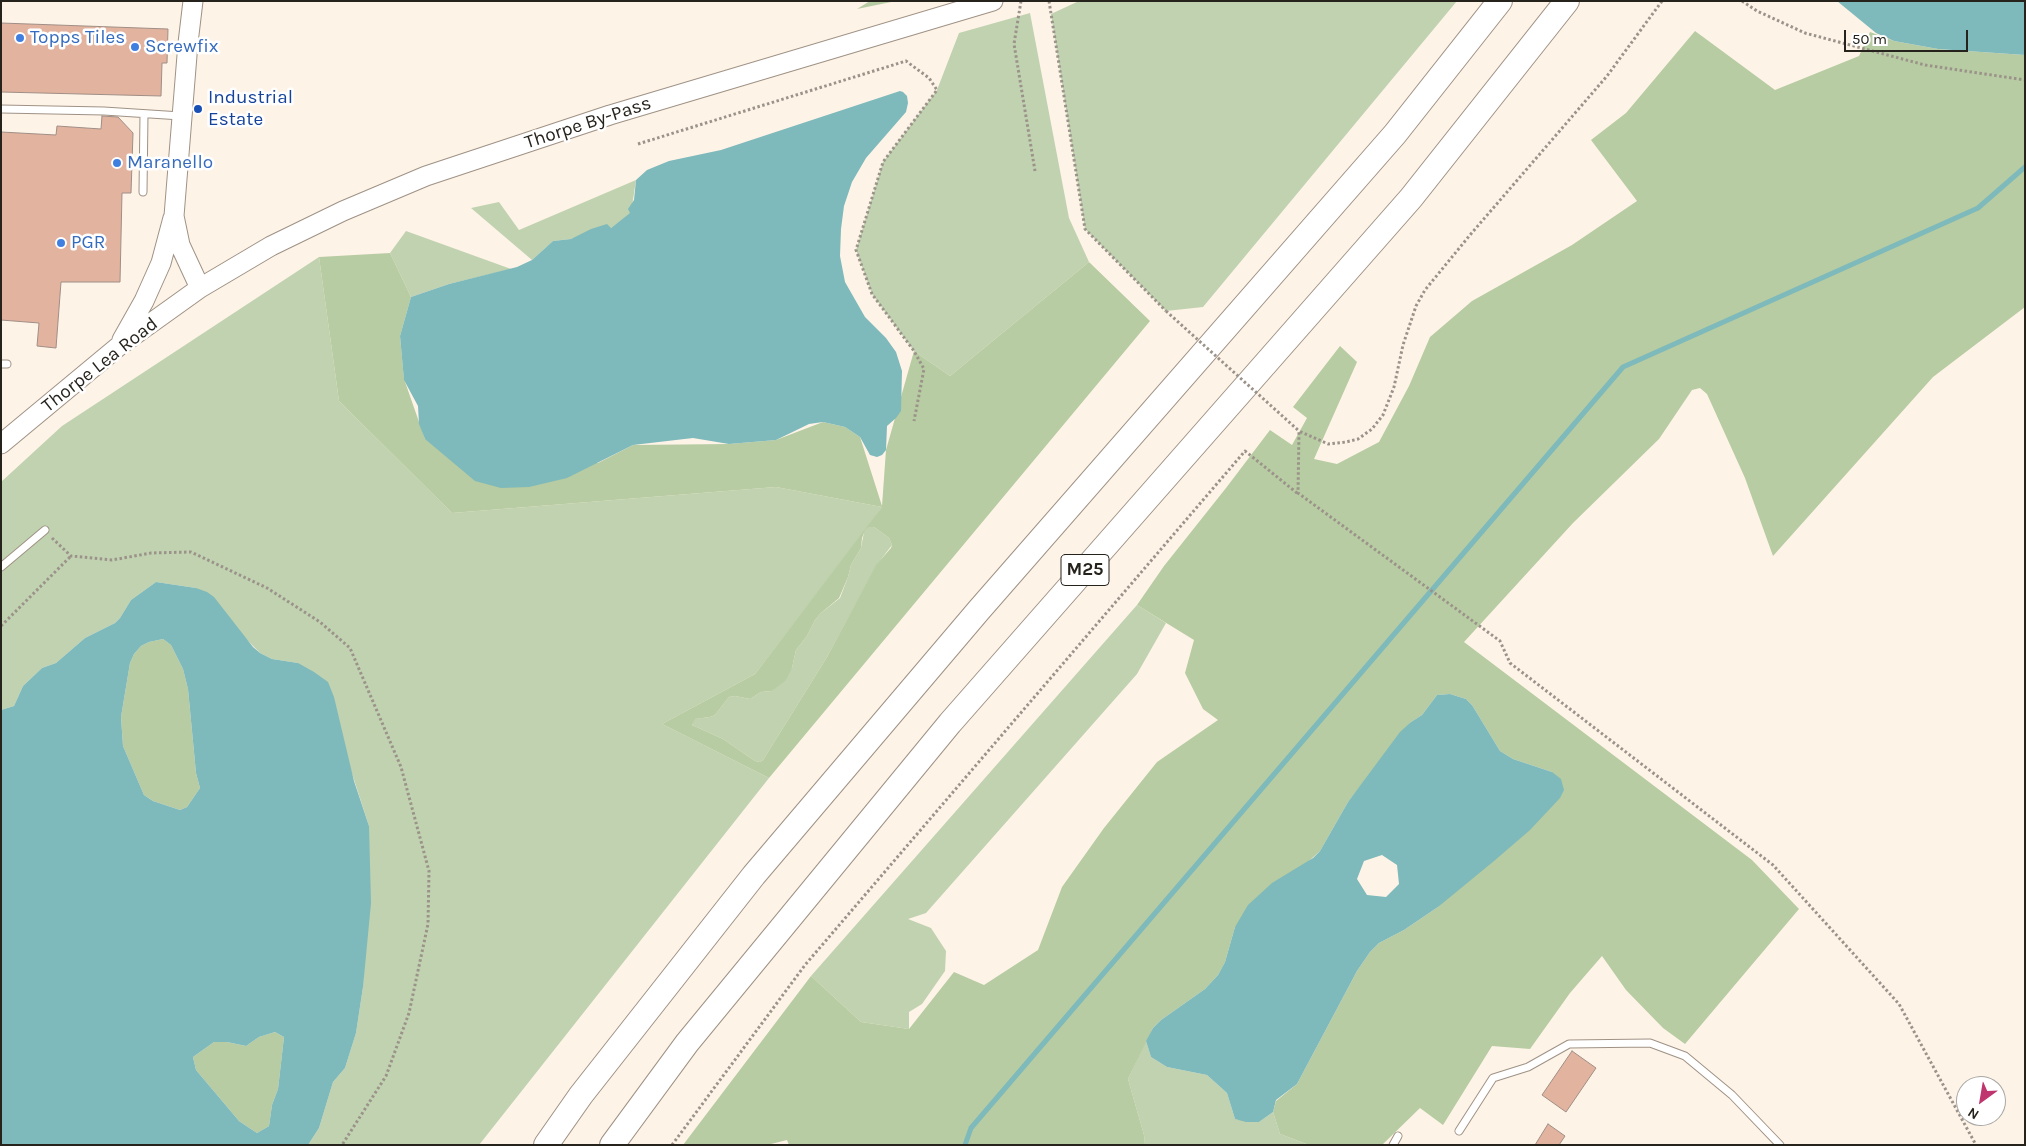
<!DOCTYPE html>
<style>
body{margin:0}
#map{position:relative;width:2026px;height:1146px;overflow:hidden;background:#fef3e7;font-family:Karla,sans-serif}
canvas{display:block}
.frame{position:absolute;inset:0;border:2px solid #26221c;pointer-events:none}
.north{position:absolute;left:1956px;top:1076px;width:50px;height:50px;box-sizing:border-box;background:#fff;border:1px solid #a8a7a4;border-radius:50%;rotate:212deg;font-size:14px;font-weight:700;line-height:20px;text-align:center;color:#26221c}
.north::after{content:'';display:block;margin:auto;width:18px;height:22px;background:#bf356d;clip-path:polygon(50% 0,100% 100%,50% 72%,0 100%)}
.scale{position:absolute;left:1844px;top:30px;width:124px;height:22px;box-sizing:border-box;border:2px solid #26221c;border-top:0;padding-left:6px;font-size:15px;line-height:18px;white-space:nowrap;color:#26221c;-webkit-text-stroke:4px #fff;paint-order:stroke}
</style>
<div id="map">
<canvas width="2026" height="1146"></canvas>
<div class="frame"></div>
<div class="north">N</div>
<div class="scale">50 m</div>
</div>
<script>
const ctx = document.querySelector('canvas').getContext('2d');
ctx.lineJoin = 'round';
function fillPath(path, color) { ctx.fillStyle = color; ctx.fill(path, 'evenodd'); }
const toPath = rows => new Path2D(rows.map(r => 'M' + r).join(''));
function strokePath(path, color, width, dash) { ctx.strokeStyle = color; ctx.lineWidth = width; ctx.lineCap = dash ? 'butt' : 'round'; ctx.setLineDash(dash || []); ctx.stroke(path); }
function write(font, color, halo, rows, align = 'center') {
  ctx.font = font + ' Karla,sans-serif'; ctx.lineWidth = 5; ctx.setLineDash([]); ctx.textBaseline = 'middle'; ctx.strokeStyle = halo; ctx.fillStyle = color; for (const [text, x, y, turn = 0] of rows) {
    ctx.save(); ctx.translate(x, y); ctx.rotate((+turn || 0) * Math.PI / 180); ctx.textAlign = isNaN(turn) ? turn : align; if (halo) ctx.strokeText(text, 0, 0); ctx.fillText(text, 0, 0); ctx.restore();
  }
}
const green = toPath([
 [1079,1,1457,1,1203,307,1166,311,1085,229,1051,14],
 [1030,13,1069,218,1089,262,950,376,914,351,872,294,856,250,883,162,937,90,959,33],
 [636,180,631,213,611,228,571,239,553,241,532,260,471,208,499,202,519,230],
 [406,231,511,269,449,284,411,297,390,253],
 [319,257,339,401,452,513,776,487,882,507,868,527,874,527,889,538,892,545,876,566,827,657,763,760,760,762,755,761,723,739,692,725,694,719,710,717,715,715,729,697,735,696,750,699,761,692,772,691,792,668,796,650,807,636,815,620,821,613,840,598,848,577,851,565,861,548,864,532,755,674,662,724,769,778,479,1145,308,1145,319,1128,333,1082,345,1068,356,1033,363,987,369,826,346,755,298,663,272,659,260,653,196,588,156,582,131,600,120,618,115,623,85,638,56,663,42,668,23,686,14,706,1,710,1,482,62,426],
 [1137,605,1166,623,1137,674,926,913,908,919,931,928,946,951,945,971,922,1004,909,1012,909,1029,861,1022,811,976],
 [1146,1041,1151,1057,1167,1067,1207,1075,1227,1093,1235,1119,1259,1122,1273,1112,1280,1134,1309,1145,1145,1145,1144,1135,1128,1079]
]);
const forest = toPath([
 [870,1,896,1,857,9],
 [1695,31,1775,90,1859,56,1870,32,1894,41,1938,49,2025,55,2025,307,1933,377,1773,556,1745,478,1707,394,1700,388,1692,390,1659,439,1573,523,1464,642,1752,860,1799,909,1685,1044,1663,1028,1626,990,1602,956,1570,993,1530,1049,1492,1046,1443,1125,1420,1108,1382,1145,1309,1145,1280,1134,1273,1112,1276,1101,1297,1084,1357,971,1370,952,1379,943,1404,930,1438,907,1552,772,1513,759,1500,751,1472,705,1466,699,1450,694,1437,695,1422,715,1411,722,1348,802,1320,851,1235,927,1225,962,1218,975,1205,989,1161,1020,1153,1028,1128,1079,1144,1135,1145,1145,789,1145,787,1140,767,1145,683,1145,811,976,861,1022,909,1029,954,972,984,985,1038,950,1062,887,1104,828,1157,762,1218,720,1203,709,1185,673,1194,640,1137,605,1164,566,1226,488,1270,430,1292,445,1307,418,1293,407,1340,346,1357,362,1314,459,1337,464,1379,442,1409,386,1430,337,1472,301,1572,245,1637,201,1591,140,1626,113],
 [390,253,411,297,400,336,404,379,425,439,598,463,633,445,729,444,776,440,823,422,845,427,860,437,882,506,886,450,914,351,950,376,1089,262,1150,321,769,778,662,724,755,674,882,507,776,487,452,513,339,401,319,257],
 [868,527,874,527,889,538,892,545,891,548,876,565,827,657,763,760,760,762,755,761,723,739,692,725,695,719,710,717,715,715,729,697,735,696,750,699,761,692,772,691,786,680,792,668,796,650,807,636,815,620,821,613,839,598,848,577,851,565,861,548,862,538,865,530],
 [163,639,171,645,183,669,188,689,196,773,200,788,187,807,180,810,153,801,144,795,123,746,121,717,130,663,134,654,141,646,149,642],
 [275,1032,284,1037,278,1089,272,1105,269,1126,257,1133,239,1121,196,1070,193,1057,214,1042,227,1042,246,1046,259,1037]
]);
const water = toPath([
 [1837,1,2025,1,2025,55,1938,49,1894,41,1876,33],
 [900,91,903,92,907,96,908,103,906,112,866,158,852,182,844,206,841,229,840,256,845,282,865,317,886,338,896,352,902,371,901,411,896,418,887,426,886,450,882,455,877,457,870,455,860,437,845,427,823,422,809,424,776,440,729,444,693,438,633,445,567,478,529,487,501,488,475,481,425,439,419,424,418,406,404,380,400,336,411,297,449,284,517,267,532,260,553,241,571,239,591,229,607,224,611,228,630,213,628,209,634,200,636,180,647,170,669,161,721,150],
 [156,582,196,588,207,592,214,597,253,647,260,653,272,659,298,663,314,672,328,682,334,697,354,781,369,826,371,903,363,987,356,1033,345,1068,333,1082,319,1128,308,1145,1,1145,1,710,14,706,23,686,42,668,56,663,85,638,115,623,120,618,131,600],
 [163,639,171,645,183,669,188,689,196,773,200,788,187,807,180,810,153,801,144,795,123,746,121,717,130,663,134,654,141,646,149,642],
 [275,1032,284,1037,278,1089,272,1105,269,1126,257,1133,239,1121,196,1070,193,1057,214,1042,227,1042,246,1046,259,1037],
 [1450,694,1466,699,1472,705,1500,751,1513,759,1552,772,1561,779,1564,790,1560,798,1530,830,1494,861,1438,907,1404,930,1379,943,1370,952,1357,971,1297,1084,1276,1100,1273,1112,1259,1122,1246,1122,1235,1119,1227,1093,1207,1075,1167,1067,1151,1057,1146,1041,1153,1028,1161,1020,1205,989,1218,975,1225,962,1235,927,1248,905,1272,883,1313,858,1320,851,1348,802,1400,732,1411,722,1422,715,1437,695],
 [1382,855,1397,865,1399,884,1386,897,1367,895,1357,879,1364,861]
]);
const stream = toPath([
 [965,1145,971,1128,1623,367,1978,208,2025,167]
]);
const building = toPath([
 [1,23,168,29,167,63,162,63,161,96,1,92,1,23],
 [102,116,118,117,133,133,131,193,122,193,120,282,61,282,56,348,37,346,39,323,1,320,1,132,56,135,57,126,101,129,102,116],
 [1572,1051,1596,1068,1566,1112,1542,1095,1572,1051],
 [1548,1124,1565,1136,1559,1145,1535,1145,1548,1124]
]);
const path = toPath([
 [1021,1,1014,44,1035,171],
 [1049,1,1085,229,1166,311],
 [1662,1,1607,76,1470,235,1425,290,1416,306,1403,345,1394,387,1383,415,1372,429,1358,439,1346,442,1328,444,1299,431,1298,493,1500,641,1510,663,1773,865,1899,1004,1976,1145],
 [1742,1,1757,11,1805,33,1925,65,2025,80],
 [638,144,906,61,929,78,937,90,883,162,856,250,872,294,914,351,924,369,914,421],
 [52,538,71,556,112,560,151,553,191,552,267,588,320,622,350,648,401,767,429,871,428,924,409,1013,386,1076,342,1145],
 [1,626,71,556],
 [672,1145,805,965,1245,451,1297,493]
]);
const lane = toPath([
 [1,109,104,111,181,116],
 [143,192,144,114],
 [1,364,7,364],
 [1,567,45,530],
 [1459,1131,1493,1078,1528,1067,1569,1044,1650,1043,1685,1056,1732,1095,1780,1145],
 [1393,1145,1398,1136]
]);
const secondary = toPath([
 [193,1,188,43,174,216,180,245,200,288],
 [122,340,144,301,161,263,173,218],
 [1,444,119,346,200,288,271,246,343,211,426,176,610,115,993,1]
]);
const highway = toPath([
 [546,1145,581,1095,754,875,979,610,1395,134,1500,1],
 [612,1145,687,1043,950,723,1411,198,1567,1]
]);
const pathBridge = toPath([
 [1166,311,1299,431]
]);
const markers = [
 [20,38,5,"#3f7fe0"],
 [135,47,5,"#3f7fe0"],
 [198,109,5,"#1a4fb4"],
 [117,163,5,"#3f7fe0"],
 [61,243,5,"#3f7fe0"]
];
const shields = [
 [1085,570,48]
];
const shieldNames = [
 ["M25",1085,570]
];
const shopNames = [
 ["Topps Tiles",30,38],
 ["Screwfix",145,47],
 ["Maranello",127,163],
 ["PGR",71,243]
];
const transitNames = [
 ["Industrial",208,98],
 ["Estate",208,120]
];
const streetNames = [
 ["Thorpe By-Pass",588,123,-18],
 ["Thorpe Lea Road",100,365,-38]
];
fillPath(green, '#c0d2af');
fillPath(forest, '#b7cca2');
fillPath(water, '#7eb9bb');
strokePath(stream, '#7eb9bb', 5);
fillPath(building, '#e2b39f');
strokePath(building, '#a08e86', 1);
strokePath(lane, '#9f9285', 9);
strokePath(secondary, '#9f9285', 21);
strokePath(highway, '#9f9285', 26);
strokePath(path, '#9b938a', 3, [2.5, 2.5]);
strokePath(lane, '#fff', 7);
strokePath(secondary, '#fff', 19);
strokePath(highway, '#fff', 24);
strokePath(pathBridge, '#9b938a', 3, [2.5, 2.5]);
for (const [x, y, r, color] of markers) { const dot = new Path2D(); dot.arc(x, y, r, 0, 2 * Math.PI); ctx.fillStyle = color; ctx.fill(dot); strokePath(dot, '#fff', 2); }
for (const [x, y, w] of shields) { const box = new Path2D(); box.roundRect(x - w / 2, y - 15.5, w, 31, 4); ctx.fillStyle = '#fff'; ctx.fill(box); strokePath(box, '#26221c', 1); }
write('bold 18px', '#26221c', null, shieldNames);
write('19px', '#366cbe', '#fff', shopNames, 'left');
write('19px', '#164399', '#fff', transitNames, 'left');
write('19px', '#26221c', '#fff', streetNames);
</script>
